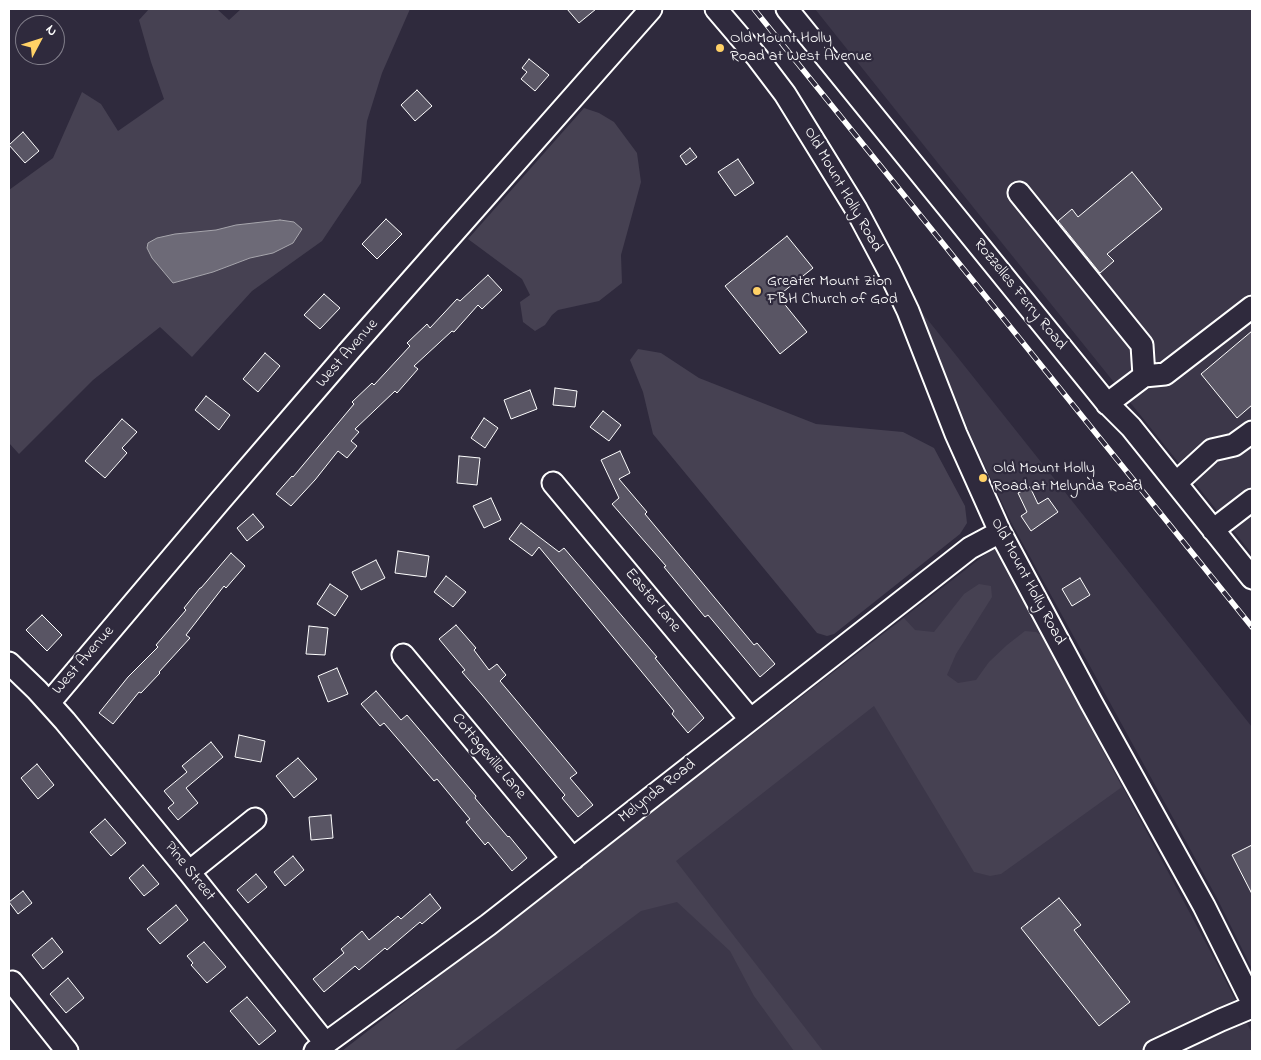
<!DOCTYPE html>
<style>
body{margin:0}
#map{position:relative;width:1261px;height:1060px;overflow:hidden;background:#2f2a3d;font-family:"Indie Flower",sans-serif}
canvas{display:block}
.frame{position:absolute;inset:0;border:10px solid #fff;pointer-events:none}
.north{position:absolute;left:15px;top:15px;width:50px;height:50px;box-sizing:border-box;background:#2f2a3d;border:1px solid #827f8b;border-radius:50%;rotate:50deg;font-size:14px;font-weight:700;line-height:20px;text-align:center;color:#fff}
.north::after{content:'';display:block;margin:auto;width:18px;height:22px;background:#ffd166;clip-path:polygon(50% 0,100% 100%,50% 72%,0 100%)}
</style>
<div id="map">
<canvas width="1261" height="1060"></canvas>
<div class="frame"></div>
<div class="north">N</div>
</div>
<script>
const ctx = document.querySelector('canvas').getContext('2d');
ctx.lineJoin = 'round';
function fillPath(path, color) { ctx.fillStyle = color; ctx.fill(path, 'evenodd'); }
const toPath = rows => new Path2D(rows.map(r => 'M' + r).join(''));
function strokePath(path, color, width, dash) { ctx.strokeStyle = color; ctx.lineWidth = width; ctx.lineCap = dash ? 'butt' : 'round'; ctx.setLineDash(dash || []); ctx.stroke(path); }
function write(font, color, halo, rows, align = 'center') {
  ctx.font = font + ' "Indie Flower",sans-serif'; ctx.lineWidth = 4.5; ctx.setLineDash([]); ctx.textBaseline = 'middle'; ctx.strokeStyle = halo; ctx.fillStyle = color; for (const [text, x, y, turn = 0] of rows) {
    ctx.save(); ctx.translate(x, y); ctx.rotate((+turn || 0) * Math.PI / 180); ctx.textAlign = isNaN(turn) ? turn : align; if (halo) ctx.strokeText(text, 0, 0); ctx.fillText(text, 0, 0); ctx.restore();
  }
}
const built = toPath([
 [815,9,1252,9,1252,554,973,207],
 [920,310,1252,727,1252,969,1218,900,1011,522,970,434],
 [995,547,1216,962,1252,1033,1252,1051,342,1051]
]);
const green = toPath([
 [149,9,217,9,229,20,241,9,410,9,382,73,367,121,361,183,322,241,252,291,192,357,160,327,93,380,19,454,9,443,9,190,53,158,82,92,101,104,118,131,164,99,151,62,139,20],
 [236,225,273,253,250,258,213,272,173,283,175,234,216,230],
 [584,108,599,113,614,122,637,153,641,182,621,255,622,283,599,301,558,310,552,315,545,325,535,331,523,322,520,302,530,295,522,279,468,239],
 [638,349,661,353,699,378,816,424,903,432,934,448,965,506,967,523,960,534,834,634,827,636,817,633,653,434,643,392,630,360],
 [979,584,991,586,992,597,956,654,947,675,958,683,976,680,989,662,1007,645,1025,631,1036,632,1041,635,1122,787,1001,874,990,876,974,872,874,706,676,861,823,1051,794,1051,754,996,730,951,677,902,641,911,454,1051,342,1051,904,618,915,630,934,632,964,594]
]);
const water = toPath([
 [280,220,294,222,302,229,293,243,273,253,250,258,213,272,173,283,152,258,147,248,148,243,157,238,175,234,216,230,236,225,280,220]
]);
const building = toPath([
 [567,9,596,9,579,23,567,9],
 [529,59,549,75,535,91,521,79,527,72,522,68,529,59],
 [417,90,432,106,415,121,401,105,417,90],
 [23,132,39,151,25,163,9,145,23,132],
 [690,148,697,157,686,165,680,156,690,148],
 [738,159,754,183,735,196,718,172,738,159],
 [1132,172,1162,209,1107,254,1114,261,1100,273,1058,221,1072,209,1078,217,1132,172],
 [386,219,402,234,377,259,362,244,386,219],
 [787,236,813,268,778,296,807,332,780,354,725,286,787,236],
 [488,275,502,290,482,309,478,305,454,332,452,331,414,366,418,369,397,393,395,391,355,429,359,432,351,441,357,446,347,458,338,451,315,480,291,506,276,494,292,476,293,477,354,404,352,402,372,383,374,385,410,346,407,343,427,324,430,328,457,299,460,301,488,275],
 [324,294,340,308,320,329,304,315,324,294],
 [1252,331,1252,405,1237,418,1201,374,1252,331],
 [265,353,280,366,258,392,243,379,265,353],
 [555,388,577,391,575,407,553,405,555,388],
 [530,390,537,409,511,419,504,400,530,390],
 [206,396,230,415,219,430,195,410,206,396],
 [603,411,621,425,609,441,590,427,603,411],
 [484,418,498,428,485,448,471,438,484,418],
 [122,419,137,432,122,448,127,453,105,478,85,461,122,419],
 [620,451,630,473,619,479,647,512,645,514,754,645,757,643,775,664,760,677,708,615,705,617,664,567,666,566,612,504,619,498,601,460,620,451],
 [459,456,480,458,477,485,457,483,459,456],
 [1030,487,1038,504,1048,498,1058,512,1031,531,1021,516,1027,512,1018,493,1030,487],
 [491,498,501,520,484,528,473,506,491,498],
 [253,514,264,527,247,541,237,528,253,514],
 [521,523,559,552,564,548,657,657,655,658,704,718,688,733,672,714,674,711,539,547,532,556,509,539,521,523],
 [398,551,429,556,426,577,395,573,398,551],
 [231,553,245,566,226,588,224,586,186,635,190,638,159,672,160,673,141,693,139,692,113,724,99,713,128,677,158,647,156,645,186,610,184,608,200,588,201,588,231,553],
 [376,560,385,578,361,590,352,572,376,560],
 [446,576,466,592,453,607,434,592,446,576],
 [1080,578,1090,595,1072,606,1062,589,1080,578],
 [330,584,348,596,335,616,317,604,330,584],
 [42,615,62,635,47,651,26,630,42,615],
 [456,625,476,648,474,650,489,670,497,664,506,675,500,681,577,773,570,778,593,805,578,817,562,798,565,795,482,695,462,672,465,670,439,639,456,625],
 [309,626,328,628,325,655,306,654,309,626],
 [337,668,348,694,328,702,318,676,337,668],
 [376,691,401,720,407,715,476,796,475,798,508,837,509,836,527,858,512,871,488,842,485,845,466,822,470,819,437,779,434,781,384,723,380,726,361,704,376,691],
 [239,735,265,741,261,762,235,757,239,735],
 [211,742,223,757,186,788,198,803,178,820,168,808,174,803,164,791,187,772,182,766,211,742],
 [298,758,317,779,294,798,276,776,298,758],
 [37,764,54,785,38,799,21,778,37,764],
 [331,815,333,838,311,840,309,817,331,815],
 [105,819,126,843,111,856,90,832,105,819],
 [1252,845,1252,894,1232,855,1252,845],
 [293,856,304,870,285,886,274,872,293,856],
 [143,865,159,884,144,896,129,878,143,865],
 [256,874,267,887,248,903,237,890,256,874],
 [23,891,32,903,18,914,9,902,23,891],
 [430,894,441,908,422,924,420,922,387,950,385,948,359,970,355,966,324,992,313,979,344,953,341,949,362,931,369,940,398,916,401,919,430,894],
 [1059,898,1081,925,1074,930,1130,1002,1099,1026,1021,928,1059,898],
 [176,905,188,920,160,944,147,929,176,905],
 [52,938,63,952,43,969,32,955,52,938],
 [204,942,226,967,207,983,191,965,193,963,187,956,204,942],
 [68,978,84,998,66,1013,50,994,68,978],
 [247,997,276,1031,259,1045,230,1011,247,997]
]);
const minor = toPath([
 [716,9,757,57,785,94,856,209,889,271,908,311,956,434,1000,532,1091,702,1204,906,1252,1002],
 [787,9,1105,401,1131,427,1252,578],
 [1019,193,1142,345,1144,376],
 [1107,404,1144,376,1165,374,1252,307],
 [553,483,750,719],
 [1176,483,1212,450,1234,445,1252,432],
 [1213,530,1252,500],
 [403,655,573,859],
 [9,663,37,690,65,721,189,872,326,1044],
 [49,703,220,501,350,350,651,9],
 [189,872,255,819],
 [12,982,67,1051],
 [315,1051,488,925,970,548,1000,532],
 [1155,1051,1221,1020,1252,1007]
]);
const rail = toPath([
 [754,9,1252,627]
]);
const markers = [
 [720,48,5,"#ffd166"],
 [757,291,5,"#ffd166"],
 [983,478,5,"#ffd166"]
];
const poiNames = [
 ["Old Mount Holly",730,39],
 ["Road at West Avenue",730,57],
 ["Greater Mount Zion",767,282],
 ["FBH Church of God",767,300],
 ["Old Mount Holly",993,469],
 ["Road at Melynda Road",993,487]
];
const streetNames = [
 ["Old Mount Holly Road",842,190,60],
 ["Rozzelles Ferry Road",1019,295,51],
 ["West Avenue",348,354,-49],
 ["Old Mount Holly Road",1027,582,62],
 ["Easter Lane",652,601,50],
 ["West Avenue",84,661,-49],
 ["Cottageville Lane",488,757,50],
 ["Melynda Road",658,792,-38],
 ["Pine Street",189,872,51]
];
fillPath(built, '#3c3749');
fillPath(green, '#464152');
fillPath(water, '#6d6a77');
strokePath(water, '#a7a6ad', 1);
fillPath(building, '#595564');
strokePath(building, '#fff', 1);
strokePath(minor, '#fff', 25);
strokePath(minor, '#2f2a3d', 21);
strokePath(rail, '#fff', 5.5);
strokePath(rail, '#2f2a3d', 4, [11]);
for (const [x, y, r, color] of markers) { const dot = new Path2D(); dot.arc(x, y, r, 0, 2 * Math.PI); ctx.fillStyle = color; ctx.fill(dot); strokePath(dot, '#2f2a3d', 2); }
write('16px', '#fff', '#2f2a3d', poiNames, 'left');
write('16px', '#fff', '#2f2a3d', streetNames);
</script>
